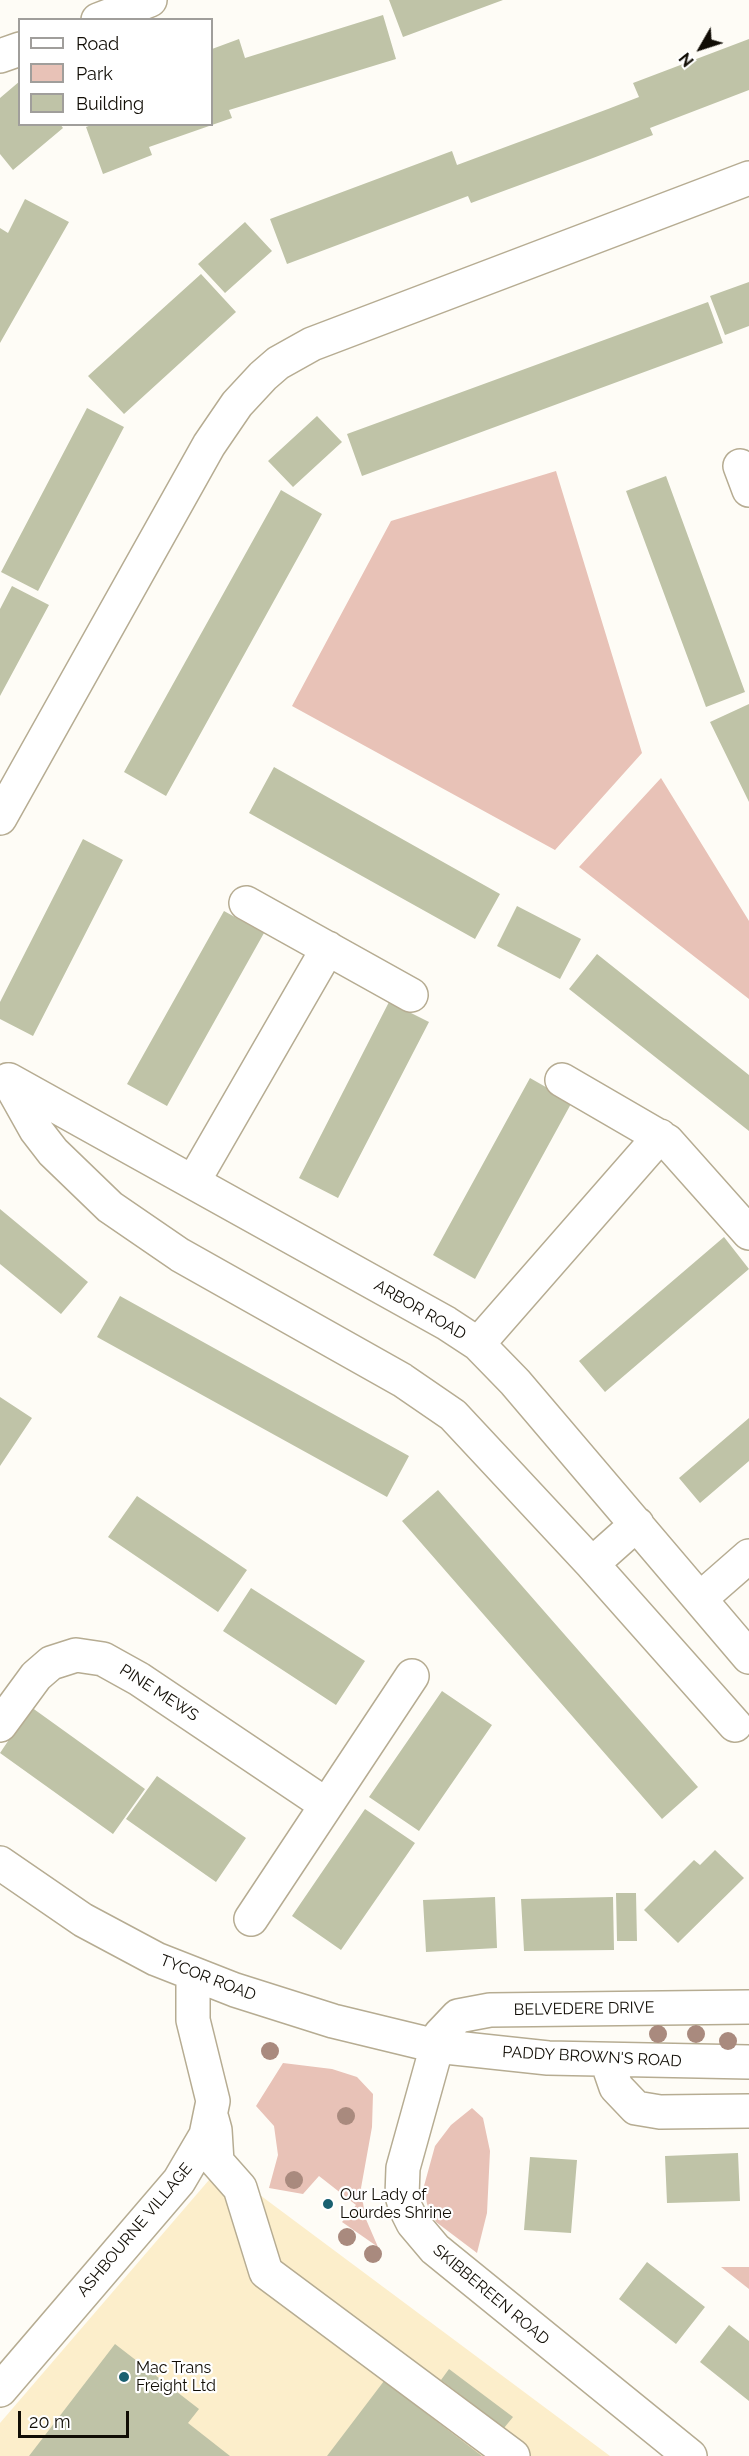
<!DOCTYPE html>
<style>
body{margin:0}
#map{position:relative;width:749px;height:2456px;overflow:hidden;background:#fefcf6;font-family:Raleway,sans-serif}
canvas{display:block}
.legend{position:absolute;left:18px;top:18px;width:195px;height:108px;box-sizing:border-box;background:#fff;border:2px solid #a09e9b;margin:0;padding:8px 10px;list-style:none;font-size:18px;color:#110d05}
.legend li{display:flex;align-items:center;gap:12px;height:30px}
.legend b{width:30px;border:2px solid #a09e9b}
.north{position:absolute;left:671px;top:18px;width:60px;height:60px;-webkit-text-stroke:4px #fff;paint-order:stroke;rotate:231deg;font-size:16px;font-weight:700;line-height:24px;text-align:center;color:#110d05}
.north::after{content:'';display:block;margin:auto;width:21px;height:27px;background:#110d05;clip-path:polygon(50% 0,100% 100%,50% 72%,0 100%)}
.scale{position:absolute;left:18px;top:2411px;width:111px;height:27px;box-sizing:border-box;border:3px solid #110d05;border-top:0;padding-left:8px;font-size:18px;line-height:21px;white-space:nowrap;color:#110d05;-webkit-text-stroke:4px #fff;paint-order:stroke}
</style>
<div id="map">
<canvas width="749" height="2456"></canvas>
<ul class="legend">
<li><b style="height:8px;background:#fff"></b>Road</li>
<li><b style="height:16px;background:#e8c2b7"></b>Park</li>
<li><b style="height:16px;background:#bfc3a7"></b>Building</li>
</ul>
<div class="north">N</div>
<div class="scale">20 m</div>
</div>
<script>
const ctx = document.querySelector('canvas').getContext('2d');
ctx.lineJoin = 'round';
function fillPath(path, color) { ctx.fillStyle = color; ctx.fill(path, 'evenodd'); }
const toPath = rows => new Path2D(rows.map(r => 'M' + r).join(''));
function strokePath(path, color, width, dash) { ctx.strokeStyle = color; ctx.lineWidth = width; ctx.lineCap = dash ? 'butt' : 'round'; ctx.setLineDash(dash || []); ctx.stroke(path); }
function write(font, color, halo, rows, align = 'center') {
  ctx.font = font + ' Raleway,sans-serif'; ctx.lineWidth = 4.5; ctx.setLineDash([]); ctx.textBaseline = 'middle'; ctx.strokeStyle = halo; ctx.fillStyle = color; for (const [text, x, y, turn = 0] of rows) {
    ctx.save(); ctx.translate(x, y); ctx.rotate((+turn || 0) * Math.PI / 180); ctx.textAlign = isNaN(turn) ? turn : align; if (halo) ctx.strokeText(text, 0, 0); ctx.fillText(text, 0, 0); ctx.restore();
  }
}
const built = toPath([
 [221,2166,610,2456,0,2456,0,2423]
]);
const green = toPath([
 [556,471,642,753,555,850,292,706,391,521],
 [661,778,749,921,749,999,579,867],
 [283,2063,332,2069,357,2077,373,2094,372,2127,361,2188,365,2217,378,2247,342,2222,356,2205,319,2176,303,2194,269,2188,278,2155,274,2126,256,2106],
 [472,2108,483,2118,490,2151,487,2213,477,2253,436,2222,427,2204,424,2186,435,2146,451,2125],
 [721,2267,749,2267,749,2289]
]);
const building = toPath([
 [389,0,503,0,403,37],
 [383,15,396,59,229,110,232,118,149,147,152,155,103,174,86,127,94,124,212,124,212,49,239,39,245,58],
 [749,39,749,90,650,128,653,135,593,158,471,203,468,196,287,264,270,219,452,151,457,165,608,109,639,97,633,83],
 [20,81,20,124,60,124,63,128,13,170,0,154,0,98],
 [25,199,69,222,0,343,0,228,8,233],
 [245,222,272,251,225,293,198,264],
 [201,274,236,312,124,414,88,376],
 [749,282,749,326,725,335,710,296],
 [708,302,723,343,362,476,347,434],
 [87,408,124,427,38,591,1,572],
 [317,416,342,442,293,487,268,461],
 [666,476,745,692,706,707,626,491],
 [281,490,322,514,166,796,124,772],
 [12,586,49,605,0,696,0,609],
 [749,704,749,802,710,722],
 [274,767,500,894,475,939,249,813],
 [83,839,123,860,33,1036,0,1019,0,1002],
 [517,906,581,939,560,979,497,946],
 [224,911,264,933,167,1106,127,1084],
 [597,954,749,1075,749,1131,569,989],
 [389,1002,429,1022,338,1198,299,1178],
 [530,1078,572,1102,475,1279,433,1255],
 [0,1209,88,1282,61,1314,0,1264],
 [724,1237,749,1269,605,1392,579,1361],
 [120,1296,409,1456,387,1497,97,1337],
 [0,1397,32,1418,0,1466],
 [749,1418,749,1461,700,1503,679,1478],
 [438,1490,698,1787,662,1819,402,1521],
 [137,1496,247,1570,218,1612,108,1537],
 [251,1588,365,1661,336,1705,223,1631],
 [442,1691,492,1725,419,1831,369,1797],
 [31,1707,145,1789,113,1834,0,1753],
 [157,1776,246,1838,216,1882,126,1819],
 [365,1809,415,1843,341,1950,292,1916],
 [715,1850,744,1878,678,1943,644,1910,694,1860,700,1865],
 [616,1893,636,1893,637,1941,617,1941],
 [495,1897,497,1948,426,1952,423,1900],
 [613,1897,614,1950,524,1951,521,1899],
 [738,2153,740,2201,667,2203,665,2156],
 [530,2157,577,2160,571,2233,524,2230],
 [647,2262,705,2307,676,2344,619,2299],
 [729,2325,749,2341,749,2401,700,2362],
 [115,2344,199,2409,188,2423,230,2456,29,2456],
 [449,2369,513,2417,504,2428,441,2380],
 [384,2381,482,2456,327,2456]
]);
const minor = toPath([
 [98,20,150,0],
 [0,56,20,49],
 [740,466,749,490],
 [0,818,209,445,237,404,263,376,278,363,312,344,749,178],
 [246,903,411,995],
 [8,1080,36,1130,53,1152,110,1207,180,1255,402,1380,453,1415,592,1564,735,1725],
 [9,1080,446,1323,478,1344,515,1382,749,1657],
 [562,1080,667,1141,749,1233],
 [193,1182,328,948],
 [478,1344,660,1136],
 [592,1564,637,1524],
 [701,1598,749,1556],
 [0,1725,36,1676,51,1663,76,1655,103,1659,139,1679,325,1804],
 [0,1863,83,1920,156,1959,235,1990,333,2021,436,2046,548,2058,749,2062],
 [251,1919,412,1676],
 [607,2061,616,2087,636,2108,660,2112,749,2111],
 [212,2119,215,2130,217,2162,240,2188,266,2272,513,2456],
 [0,2390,179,2181,206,2135,213,2101,193,2020,193,1976],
 [690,2456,435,2249,413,2223,406,2209,402,2196,403,2168,440,2035,458,2016,490,2010,749,2007]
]);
const trees = [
 [658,2034],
 [696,2034],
 [728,2041],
 [270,2051],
 [346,2116],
 [294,2180],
 [347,2237],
 [373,2254]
];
const markers = [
 [328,2204,6,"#196070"],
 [124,2377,6,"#196070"]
];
const streetNames = [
 ["ARBOR ROAD",420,1310,30],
 ["PINE MEWS",159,1693,33],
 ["TYCOR ROAD",208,1978,21],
 ["BELVEDERE DRIVE",584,2009,-1],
 ["PADDY BROWN'S ROAD",592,2057,3],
 ["ASHBOURNE VILLAGE",135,2230,-50],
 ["SKIBBEREEN ROAD",491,2295,40]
];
const poiNames = [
 ["Our Lady of",340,2195],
 ["Lourdes Shrine",340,2213],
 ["Mac Trans",136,2368],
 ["Freight Ltd",136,2386]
];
fillPath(built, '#fceecb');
fillPath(green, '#e8c2b7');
fillPath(building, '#bfc3a7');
strokePath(minor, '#b6ac92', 36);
strokePath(minor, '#fff', 33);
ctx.fillStyle = '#a98a7e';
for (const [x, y] of trees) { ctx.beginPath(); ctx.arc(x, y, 9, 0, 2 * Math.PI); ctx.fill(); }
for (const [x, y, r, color] of markers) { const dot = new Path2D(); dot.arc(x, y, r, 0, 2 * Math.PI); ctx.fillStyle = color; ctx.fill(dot); strokePath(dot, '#fff', 2); }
write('16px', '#110d05', '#fff', streetNames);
write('16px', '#110d05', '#fff', poiNames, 'left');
</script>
